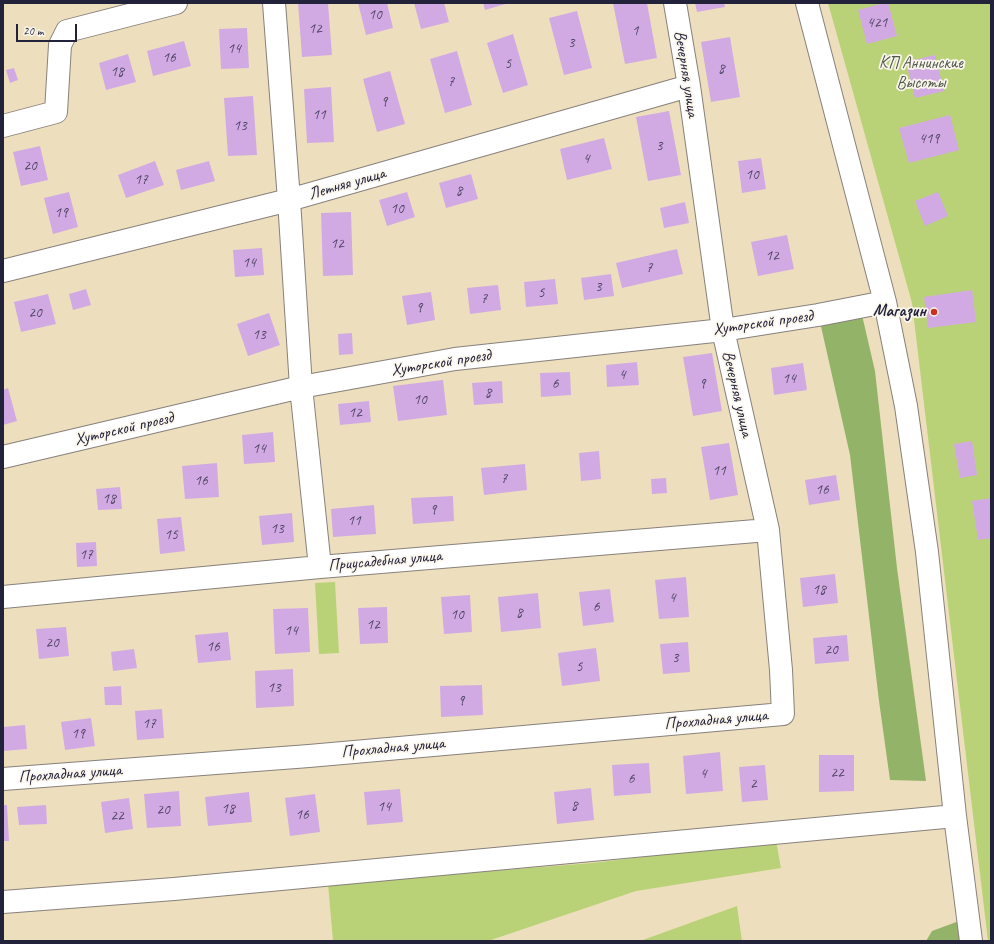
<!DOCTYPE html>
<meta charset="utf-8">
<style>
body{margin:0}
#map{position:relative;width:994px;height:944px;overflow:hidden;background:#eddfbd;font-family:Caveat,sans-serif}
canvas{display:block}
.frame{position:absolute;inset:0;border:4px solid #22223b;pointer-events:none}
.scale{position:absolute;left:16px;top:24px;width:61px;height:18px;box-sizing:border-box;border:2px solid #22223b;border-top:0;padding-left:5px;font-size:12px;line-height:14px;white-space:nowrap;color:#22223b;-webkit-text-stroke:3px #fbf7ec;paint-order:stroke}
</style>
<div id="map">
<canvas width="994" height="944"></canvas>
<div class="frame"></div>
<div class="scale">20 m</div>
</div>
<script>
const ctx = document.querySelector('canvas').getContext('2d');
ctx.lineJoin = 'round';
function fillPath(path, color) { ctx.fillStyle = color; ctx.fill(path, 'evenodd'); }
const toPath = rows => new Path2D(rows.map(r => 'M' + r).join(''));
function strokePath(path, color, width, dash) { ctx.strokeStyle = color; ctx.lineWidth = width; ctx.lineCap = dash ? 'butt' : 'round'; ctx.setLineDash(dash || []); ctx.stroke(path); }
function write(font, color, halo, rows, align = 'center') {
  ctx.font = font + ' Caveat,sans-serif'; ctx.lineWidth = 3.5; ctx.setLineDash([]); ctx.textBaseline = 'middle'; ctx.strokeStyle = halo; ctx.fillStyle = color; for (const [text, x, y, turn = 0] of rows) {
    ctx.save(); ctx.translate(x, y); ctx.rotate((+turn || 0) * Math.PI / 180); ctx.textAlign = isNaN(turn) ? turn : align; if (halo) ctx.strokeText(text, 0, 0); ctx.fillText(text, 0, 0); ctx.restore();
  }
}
const green = toPath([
 [828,3,991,3,991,941,988,941,912,303],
 [335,582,339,653,319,654,315,583],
 [776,841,781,868,636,891,488,941,333,941,328,884,592,863],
 [737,906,742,941,640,941]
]);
const forest = toPath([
 [862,315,875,371,897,568,926,781,890,780,879,701,850,455,820,322],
 [959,921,961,941,926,941,932,931]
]);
const building = toPath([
 [298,3,328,3,332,55,302,57],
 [358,3,387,3,393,28,366,35],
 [414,3,444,3,449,22,421,29],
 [483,3,509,3,485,10],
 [613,3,647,3,657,58,625,64],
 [695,3,724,3,725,7,697,12],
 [884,3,888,3,897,36,867,44,858,10],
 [577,11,592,68,564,75,549,18],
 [247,28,249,68,221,69,219,29],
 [513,34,528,85,503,93,487,43],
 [730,37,740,97,711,102,701,42],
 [184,41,191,66,153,76,147,51],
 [457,51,472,105,445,113,430,59],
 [128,54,136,82,106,90,99,63],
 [935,55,944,91,915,98,906,62],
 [14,68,18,80,10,83,6,70],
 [390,71,405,124,377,132,363,79],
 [331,87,334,142,307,143,304,89],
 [253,96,257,155,228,156,224,98],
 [669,111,681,175,648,181,636,117],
 [950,115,959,150,909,163,899,128],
 [604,138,612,169,567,180,560,149],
 [40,146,48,180,21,186,13,152],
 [761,158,766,189,742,193,738,161],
 [155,161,164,185,126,198,118,175],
 [209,161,215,181,181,190,176,170],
 [471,174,478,199,446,208,439,183],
 [69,192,78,227,53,234,44,198],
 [407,192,415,217,387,226,379,200],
 [938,192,948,216,925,226,915,201],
 [685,202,689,223,664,228,660,208],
 [351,212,353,275,323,276,321,213],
 [787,235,794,269,758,276,751,242],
 [262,248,264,275,235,277,233,250],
 [677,249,683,274,622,288,616,263],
 [611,274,614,296,584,300,581,278],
 [555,279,558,304,526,307,524,282],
 [498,285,501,310,470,314,467,288],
 [86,289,91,305,73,310,69,294],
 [972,290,976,322,928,328,924,297],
 [431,292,435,320,407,325,402,296],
 [48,294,56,324,21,332,14,302],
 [269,313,280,345,248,356,237,324],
 [352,333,353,354,339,355,338,334],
 [712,353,722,411,693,416,683,357],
 [637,362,639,385,607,387,606,365],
 [803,363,807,390,774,395,771,368],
 [570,372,571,395,541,397,540,373],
 [443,380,447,415,398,421,393,386],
 [502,381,503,403,474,405,472,383],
 [8,388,17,421,3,425,3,390],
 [369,401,371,422,340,425,338,404],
 [273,432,275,462,244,464,242,435],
 [972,441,977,475,960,478,954,444],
 [729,443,738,495,710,500,701,447],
 [599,451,601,479,581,481,579,453],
 [217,463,219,497,185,499,182,466],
 [525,464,527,490,484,495,481,468],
 [836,475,840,500,809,505,805,480],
 [666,478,667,493,652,494,651,479],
 [120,487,122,509,98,510,96,489],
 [453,496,454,521,413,524,411,498],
 [991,498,991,538,978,540,972,501],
 [374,505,376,534,333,537,331,509],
 [292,513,294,542,262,545,259,516],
 [181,517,185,551,160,554,157,519],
 [96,542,97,566,77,567,76,543],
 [835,574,838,603,803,607,800,578],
 [686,577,689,617,659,619,655,580],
 [610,589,614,622,583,626,579,592],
 [538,593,541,628,501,632,498,597],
 [470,595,472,632,444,634,441,597],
 [387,607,388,643,360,644,358,608],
 [308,608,310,652,275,654,273,609],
 [66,627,69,656,39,659,36,629],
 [228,632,231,660,198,663,195,635],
 [847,635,849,661,815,664,813,638],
 [688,642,690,672,663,674,660,644],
 [596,648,600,681,562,686,558,653],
 [134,649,137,668,113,671,111,652],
 [293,669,294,706,256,708,255,671],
 [482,685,483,715,441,717,440,686],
 [121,686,122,705,105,705,104,687],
 [162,709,164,738,137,740,135,711],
 [91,718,95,746,65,750,61,722],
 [25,725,27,749,3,751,3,727],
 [720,752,723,791,686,794,683,756],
 [819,755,854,755,854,791,819,792],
 [649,763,651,793,614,796,612,765],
 [765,765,768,800,742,802,739,767],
 [591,788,594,820,557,824,554,792],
 [400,789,403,822,367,825,364,792],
 [179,791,181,826,147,828,144,794],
 [249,792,252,822,208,826,205,797],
 [315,794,320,832,290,836,285,798],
 [129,798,133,829,105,833,101,802],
 [3,805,7,805,9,841,3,841],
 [46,805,47,824,19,825,17,807]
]);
const minor = toPath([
 [274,3,289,200,301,387,320,567],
 [807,3,885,302,906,406,927,552,955,816,971,941],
 [3,126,56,112,60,45,67,31,176,3],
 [3,271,289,200,689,86],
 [3,457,301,387,455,359,723,330,818,315,885,302],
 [3,597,320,567,768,530],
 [3,779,309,756,783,714,781,670,768,530,723,330,689,86,675,3],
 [3,902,174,889,955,816]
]);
const markers = [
 [934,312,4,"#c8321e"]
];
const numberNames = [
 ["10",375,15],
 ["421",877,23],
 ["12",315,29],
 ["1",635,31],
 ["3",571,43],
 ["14",234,49],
 ["16",169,58],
 ["5",508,64],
 ["8",721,69],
 ["18",117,72],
 ["7",451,82],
 ["9",384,102],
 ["11",319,115],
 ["13",240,126],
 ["419",929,139],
 ["3",659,146],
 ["4",586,159],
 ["20",30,166],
 ["10",752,175],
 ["17",141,180],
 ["8",459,191],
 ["10",397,209],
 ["19",61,213],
 ["12",337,244],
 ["12",772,256],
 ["14",249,263],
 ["7",649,268],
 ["3",598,287],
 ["5",541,293],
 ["7",484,299],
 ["9",419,308],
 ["20",35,313],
 ["13",259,335],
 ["4",622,375],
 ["14",789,379],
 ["6",555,384],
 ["9",702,384],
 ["8",488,393],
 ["10",420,400],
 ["12",355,413],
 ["14",259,449],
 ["11",719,471],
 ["7",504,479],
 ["16",201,481],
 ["16",822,490],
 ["18",109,499],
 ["9",433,510],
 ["11",354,521],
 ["13",277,529],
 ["15",171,535],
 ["17",86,555],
 ["18",819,590],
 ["4",672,598],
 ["6",596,607],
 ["8",519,613],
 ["10",457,615],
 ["12",373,625],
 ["14",291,631],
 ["20",52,643],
 ["16",213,647],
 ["20",831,650],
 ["3",675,658],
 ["5",579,667],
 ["13",274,688],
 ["9",461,701],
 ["17",149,724],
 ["19",78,734],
 ["22",837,773],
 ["4",703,774],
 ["6",631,779],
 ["2",753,784],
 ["8",574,806],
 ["14",384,807],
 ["18",228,809],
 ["20",163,810],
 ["16",302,815],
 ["22",117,816]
];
const parkNames = [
 ["КП Аннинские",921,64],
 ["Высоты",921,84]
];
const streetNames = [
 ["Вечерняя улица",686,74,81],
 ["Летняя улица",347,184,-16],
 ["Хуторской проезд",763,323,-8],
 ["Хуторской проезд",441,363,-9],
 ["Вечерняя улица",737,394,77],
 ["Хуторской проезд",124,429,-13],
 ["Приусадебная улица",385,561,-5],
 ["Прохладная улица",716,720,-5],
 ["Прохладная улица",393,748,-5],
 ["Прохладная улица",70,774,-4]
];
const poiNames = [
 ["Магазин",926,312]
];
fillPath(green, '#bad277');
fillPath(forest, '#93b468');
fillPath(building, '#d2aae3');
strokePath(minor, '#88807c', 24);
strokePath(minor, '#fff', 22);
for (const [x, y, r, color] of markers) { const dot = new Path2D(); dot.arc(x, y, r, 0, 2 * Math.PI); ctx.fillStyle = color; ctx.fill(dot); strokePath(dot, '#fbf7ec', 1.5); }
write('15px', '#4e4465', null, numberNames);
write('17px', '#50574d', '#fbf7ec', parkNames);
write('17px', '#22223b', '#fbf7ec', streetNames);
write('bold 17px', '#22223b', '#fbf7ec', poiNames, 'right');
</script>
